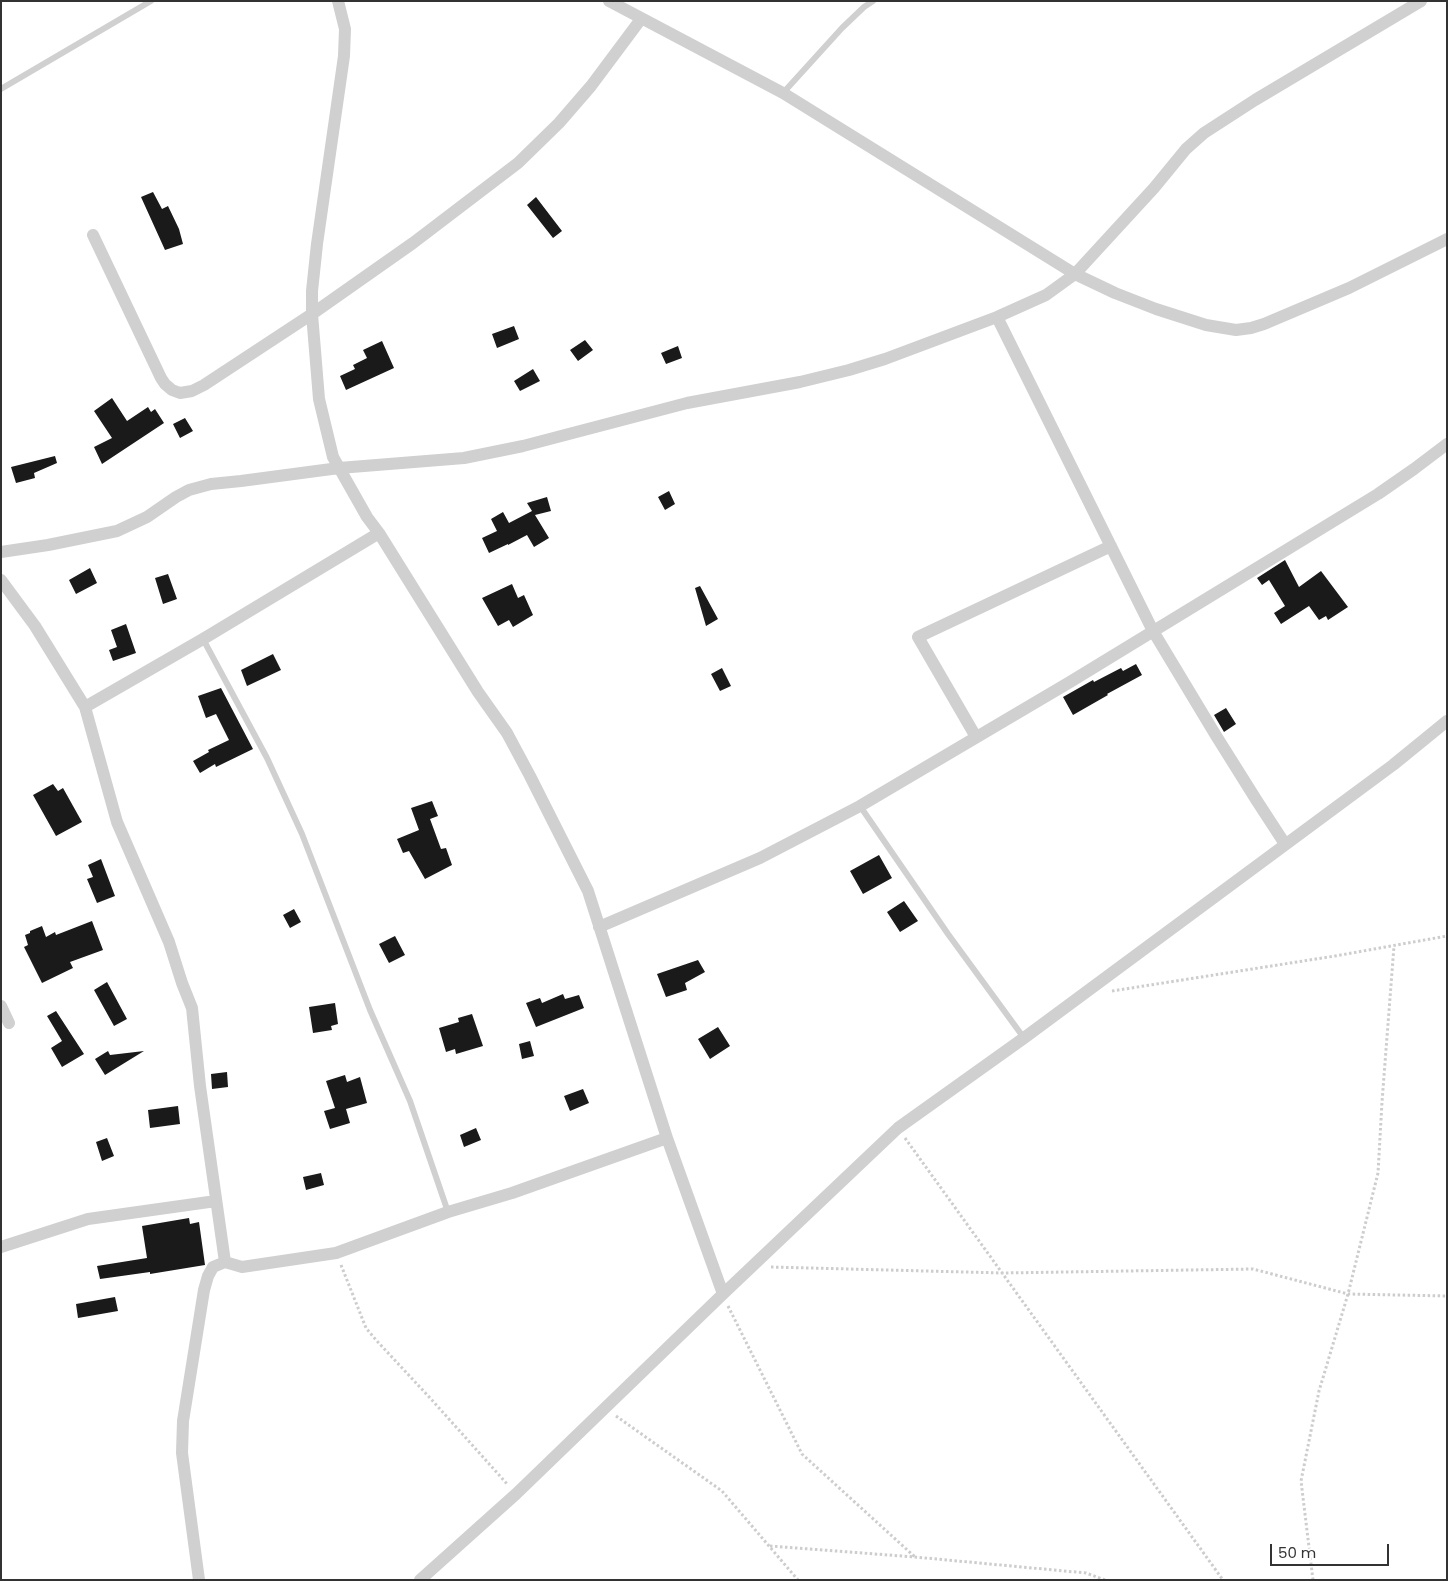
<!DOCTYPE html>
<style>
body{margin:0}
#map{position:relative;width:1448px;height:1581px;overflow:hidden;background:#fff;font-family:Poppins,sans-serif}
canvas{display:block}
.frame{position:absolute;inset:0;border:2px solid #333;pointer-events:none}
.scale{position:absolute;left:1270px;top:1544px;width:119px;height:22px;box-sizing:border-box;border:2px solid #333;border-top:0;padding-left:6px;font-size:15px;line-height:18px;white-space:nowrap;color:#333;-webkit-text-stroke:4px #fff;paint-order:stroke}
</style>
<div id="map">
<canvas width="1448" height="1581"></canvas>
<div class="frame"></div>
<div class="scale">50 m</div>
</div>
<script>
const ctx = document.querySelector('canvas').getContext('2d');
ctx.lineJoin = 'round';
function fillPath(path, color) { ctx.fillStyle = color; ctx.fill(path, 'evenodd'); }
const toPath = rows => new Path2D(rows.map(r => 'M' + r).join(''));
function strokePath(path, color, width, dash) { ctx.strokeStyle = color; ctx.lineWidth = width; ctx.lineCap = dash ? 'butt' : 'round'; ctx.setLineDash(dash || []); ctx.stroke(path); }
const building = toPath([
 [153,192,162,209,168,206,179,229,183,244,165,250,141,197],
 [536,197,562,231,553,238,527,205],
 [514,326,519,339,497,348,492,334],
 [585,340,593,350,578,361,570,350],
 [382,341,394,368,346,390,340,376,355,369,353,365,367,358,363,350],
 [678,346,682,358,666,364,661,353],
 [533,369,540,381,520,391,514,381],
 [112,398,127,421,148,407,151,412,155,409,164,423,102,464,94,447,112,438,94,411],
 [185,418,193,431,180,438,173,424],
 [55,456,57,463,34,473,35,478,16,483,11,467],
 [669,491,675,504,665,510,658,497],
 [547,497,551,511,535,515,549,538,534,547,527,535,508,545,508,544,489,553,482,538,497,531,491,519,503,512,509,523,532,511,527,503],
 [1285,560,1299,587,1321,571,1348,607,1328,620,1326,616,1319,620,1309,606,1281,624,1274,613,1285,606,1269,580,1262,585,1257,578],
 [90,568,97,583,76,594,69,580],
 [168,574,177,599,163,604,155,578],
 [512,584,518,598,524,595,533,615,513,627,509,620,498,626,482,598],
 [700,586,718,619,706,626,695,588],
 [126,624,136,653,113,661,109,650,117,647,111,630],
 [273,654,281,670,247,686,241,670],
 [1136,664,1142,675,1107,694,1108,695,1073,715,1063,697,1093,680,1094,682,1121,668,1123,671],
 [722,668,731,686,720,691,711,674],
 [221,688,253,749,216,767,215,764,200,773,193,761,209,752,208,750,229,740,216,714,206,718,198,696],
 [1226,708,1236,724,1224,732,1214,715],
 [53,784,58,791,63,788,82,822,56,836,33,795],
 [432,801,438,816,430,819,441,849,446,848,452,865,425,879,409,851,403,853,397,839,419,830,411,808],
 [879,855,892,878,863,894,850,871],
 [101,859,115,896,97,903,87,879,93,877,88,865],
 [904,901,918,921,900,932,887,912],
 [294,909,301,922,290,928,283,915],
 [92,921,103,950,70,962,73,968,42,983,24,947,28,945,25,935,30,933,30,931,42,926,46,937,55,932,56,935],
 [395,936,405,955,389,963,379,944],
 [698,960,705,972,685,983,687,990,666,997,657,974],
 [107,982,127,1019,114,1026,94,990],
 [563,994,565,999,579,995,584,1008,536,1027,526,1003,540,998,542,1003],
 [335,1003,338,1024,331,1026,332,1030,313,1033,309,1007],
 [56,1011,84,1054,62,1067,51,1048,62,1041,47,1016],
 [472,1014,483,1046,456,1054,455,1049,446,1052,439,1028,459,1022,458,1018],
 [718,1027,730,1046,710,1059,698,1039],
 [530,1041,534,1056,522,1059,519,1044],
 [108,1051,110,1055,144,1051,105,1075,95,1059],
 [227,1072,228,1087,212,1089,211,1074],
 [345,1075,347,1082,360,1077,367,1103,346,1109,350,1123,330,1129,324,1111,335,1108,326,1081],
 [583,1089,589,1103,570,1111,564,1096],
 [178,1106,180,1124,150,1128,148,1110],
 [476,1128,481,1140,464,1147,460,1135],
 [107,1138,114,1156,102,1161,96,1142],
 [321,1173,324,1185,306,1190,303,1177],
 [189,1218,190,1224,199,1222,205,1265,150,1274,150,1272,100,1279,97,1266,147,1258,142,1226],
 [115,1297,118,1311,78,1318,76,1304]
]);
const path = toPath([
 [1112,991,1335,956,1447,936],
 [905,1138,1223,1580],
 [341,1265,366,1328,376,1340,431,1399,508,1485],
 [771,1267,1003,1273,1253,1269,1348,1294,1447,1296],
 [728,1306,802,1454,915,1557],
 [616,1416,722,1491,798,1580],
 [770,1546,915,1557,1086,1573,1105,1580],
 [1313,1580,1301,1481,1319,1391,1348,1294,1378,1173,1382,1102,1394,946]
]);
const service = toPath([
 [1,89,151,1],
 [783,93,842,28,864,7,873,1],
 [203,639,267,758,302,834,370,1010,410,1101,448,1212],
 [860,806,948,934,1024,1038]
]);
const minor = toPath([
 [338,1,345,29,344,56,317,244,312,291,312,314,319,399,333,457,367,517,379,533,478,692,507,733,530,776,588,891,667,1138,723,1294],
 [609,1,783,93,1075,274,1115,293,1156,309,1206,325,1236,330,1251,328,1264,324,1349,288,1447,239],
 [93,235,161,378,165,384,172,390,180,393,192,391,204,385,312,314,413,243,518,163,559,123,591,86,641,19],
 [997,317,1153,631,1215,734,1257,801,1285,844],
 [1,552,48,545,117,531,147,517,176,497,189,490,211,484,241,481,339,468,464,458,523,446,687,403,800,382,849,370,885,359,997,317,1046,295,1075,274,1154,188,1186,149,1204,133,1255,100,1421,1],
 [1,580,35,626,85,707,117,822,169,942,182,983,192,1008,200,1086,225,1262],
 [85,707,203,639,379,533],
 [976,737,918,637,1111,546],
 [599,927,760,858,860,806,1070,682,1378,494,1414,469,1447,444],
 [1,1006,9,1023],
 [1,1247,88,1219,216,1201],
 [199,1580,182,1453,183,1421,204,1290,208,1276,213,1267,225,1262,242,1267,336,1253,448,1212,512,1193,667,1138],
 [420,1580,516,1494,723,1294,898,1128,1024,1038,1393,765,1447,721]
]);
fillPath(building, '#1a1a1a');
strokePath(path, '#cdcdcd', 3, [2.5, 2.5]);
strokePath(service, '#d0d0d0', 6);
strokePath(minor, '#d0d0d0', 12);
</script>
